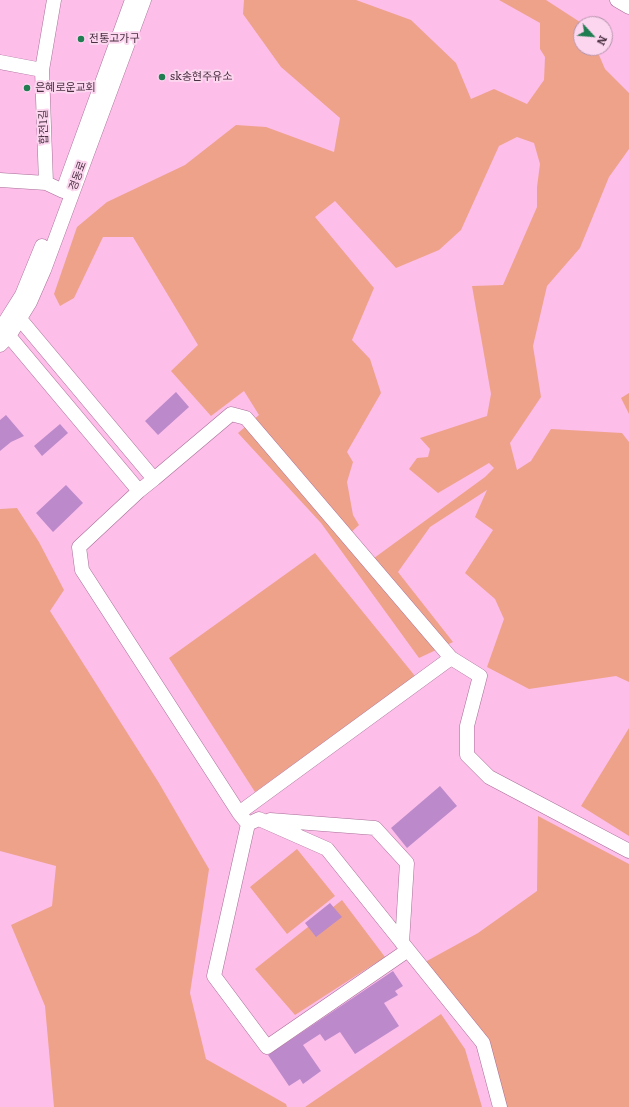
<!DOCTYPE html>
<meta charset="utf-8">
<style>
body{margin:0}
#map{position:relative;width:629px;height:1107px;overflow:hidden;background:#fdbeea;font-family:Literata,serif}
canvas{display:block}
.north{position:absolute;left:573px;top:16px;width:40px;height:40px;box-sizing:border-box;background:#fcd5ef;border:1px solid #b593aa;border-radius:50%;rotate:116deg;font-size:11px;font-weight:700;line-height:16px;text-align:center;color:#4a3142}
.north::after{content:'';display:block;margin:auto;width:14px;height:18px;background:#207c51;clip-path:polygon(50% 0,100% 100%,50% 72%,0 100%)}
</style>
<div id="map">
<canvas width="629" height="1107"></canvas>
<div class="north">N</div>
</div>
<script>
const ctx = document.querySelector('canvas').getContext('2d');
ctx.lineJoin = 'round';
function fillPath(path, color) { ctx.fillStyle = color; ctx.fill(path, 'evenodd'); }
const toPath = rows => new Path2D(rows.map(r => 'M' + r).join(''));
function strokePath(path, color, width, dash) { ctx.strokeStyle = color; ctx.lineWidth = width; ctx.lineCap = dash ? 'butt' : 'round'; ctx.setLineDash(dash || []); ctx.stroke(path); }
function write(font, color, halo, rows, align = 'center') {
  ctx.font = font + ' Literata,"Noto Sans KR",serif'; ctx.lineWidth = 4; ctx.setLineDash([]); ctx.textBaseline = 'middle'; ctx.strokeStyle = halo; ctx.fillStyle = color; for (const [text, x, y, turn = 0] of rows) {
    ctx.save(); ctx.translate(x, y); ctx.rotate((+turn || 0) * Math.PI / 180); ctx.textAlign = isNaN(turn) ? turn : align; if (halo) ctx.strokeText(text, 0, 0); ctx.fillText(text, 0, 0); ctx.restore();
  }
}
const green = toPath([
 [244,0,356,0,411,20,456,63,471,99,494,89,527,104,544,80,545,57,540,49,540,23,499,0,546,0,583,24,581,24,581,48,596,48,605,69,629,93,629,149,609,177,580,248,547,286,533,346,541,397,510,443,517,470,531,461,551,429,622,433,629,442,629,682,616,676,529,689,487,667,504,619,495,599,465,573,493,530,475,517,487,490,430,527,398,572,453,642,419,658,321,523,238,433,259,415,244,391,211,416,171,371,198,345,133,237,103,237,74,298,60,306,54,294,77,227,107,202,185,165,236,125,266,127,334,152,340,118,281,67,243,14],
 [517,137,534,143,540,164,537,187,537,207,503,285,472,286,491,394,487,416,420,438,430,449,428,457,417,458,409,469,438,493,489,463,494,468,485,477,370,561,348,535,359,525,353,515,347,482,353,462,347,452,381,393,370,359,352,340,374,288,315,217,335,201,396,268,439,250,461,230,499,146],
 [629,393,629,414,621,398],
 [17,508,39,542,64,590,50,611,159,783,209,869,190,993,206,1059,286,1104,287,1107,54,1107,45,1006,11,925,52,906,56,866,0,851,0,509],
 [315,553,415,676,255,792,169,658],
 [629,728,629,836,581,806],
 [538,816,629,864,629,1107,507,1107,490,1044,425,962,478,933,537,891],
 [297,849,335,896,287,934,250,887],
 [342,900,385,957,295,1015,255,969],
 [441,1014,465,1049,482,1107,305,1107]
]);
const building = toPath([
 [176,392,189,407,158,435,145,421],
 [6,415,24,436,11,442,0,451,0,420],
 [60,424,68,433,42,456,34,446],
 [66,485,83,503,53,532,36,513],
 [440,786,457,806,407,848,391,828],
 [330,903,342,917,316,937,305,923],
 [393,971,403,986,395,991,398,995,384,1003,399,1026,355,1054,340,1032,325,1041,320,1034,303,1045,321,1071,303,1084,300,1079,289,1086,268,1055]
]);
const minor = toPath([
 [54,0,42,70,46,183,63,191],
 [617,0,629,7],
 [0,62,42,70],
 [0,180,46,183],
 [66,182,132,0],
 [0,330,22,295,42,246],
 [9,336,139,491,154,479,20,319],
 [0,345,9,336,30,302,44,270,144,0],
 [139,491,79,547,82,570,239,813,451,658,246,418,231,414,154,479],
 [451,658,480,676,467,726,467,755,489,777,629,851],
 [239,813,248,824,214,976,267,1047,408,950,327,849,259,819,248,824],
 [270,820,375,828,407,863,402,943],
 [408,950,483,1043,500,1107]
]);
const markers = [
 [81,39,4,"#207c51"],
 [162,77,4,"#207c51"],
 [27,88,4,"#207c51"]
];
const poiNames = [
 ["전통고가구",89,39],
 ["sk송현주유소",170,77],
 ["은혜로운교회",35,88]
];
const streetNames = [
 ["합전1길",44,127,-92],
 ["경동로",78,176,-70]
];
fillPath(green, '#efa28a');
fillPath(building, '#bc8acb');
strokePath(minor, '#a86e97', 15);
strokePath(minor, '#fff', 14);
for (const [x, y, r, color] of markers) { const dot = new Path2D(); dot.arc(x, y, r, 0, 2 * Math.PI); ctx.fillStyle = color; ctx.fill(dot); strokePath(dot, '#fcd5ef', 1.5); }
write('11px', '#4a3142', '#fcd5ef', poiNames, 'left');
write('11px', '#4a3142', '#fcd5ef', streetNames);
</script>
